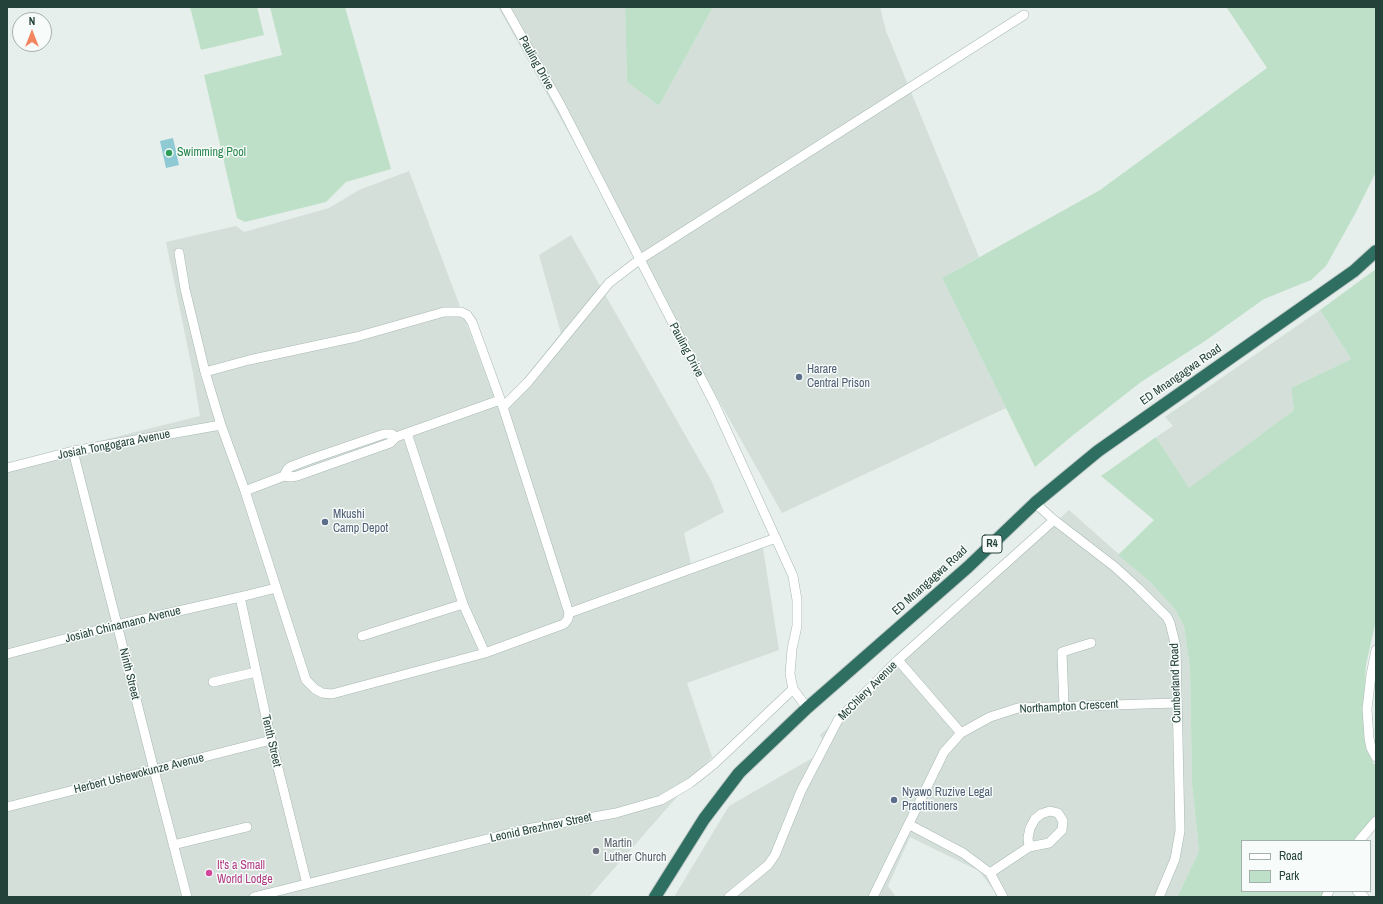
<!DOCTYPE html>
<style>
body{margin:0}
#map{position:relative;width:1383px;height:904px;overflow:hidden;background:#e6efeb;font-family:"Archivo Narrow",sans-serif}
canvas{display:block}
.frame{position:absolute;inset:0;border:8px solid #24423a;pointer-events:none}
.legend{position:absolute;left:1241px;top:840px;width:130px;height:52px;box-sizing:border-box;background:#f7fbf9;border:1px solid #a3b1ad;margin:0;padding:5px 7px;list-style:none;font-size:12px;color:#24423a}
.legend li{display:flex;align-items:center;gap:8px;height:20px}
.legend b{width:20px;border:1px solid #a3b1ad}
.north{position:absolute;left:12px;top:12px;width:40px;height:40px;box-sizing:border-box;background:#f7fbf9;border:1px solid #a3b1ad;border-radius:50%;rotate:0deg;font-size:11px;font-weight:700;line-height:16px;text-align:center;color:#24423a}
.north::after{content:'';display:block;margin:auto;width:14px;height:18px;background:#f4845f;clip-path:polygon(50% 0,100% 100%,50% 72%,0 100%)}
</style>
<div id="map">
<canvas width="1383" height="904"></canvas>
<div class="frame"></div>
<ul class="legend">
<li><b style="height:5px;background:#fff"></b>Road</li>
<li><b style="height:11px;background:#bfe0c8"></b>Park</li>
</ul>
<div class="north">N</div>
</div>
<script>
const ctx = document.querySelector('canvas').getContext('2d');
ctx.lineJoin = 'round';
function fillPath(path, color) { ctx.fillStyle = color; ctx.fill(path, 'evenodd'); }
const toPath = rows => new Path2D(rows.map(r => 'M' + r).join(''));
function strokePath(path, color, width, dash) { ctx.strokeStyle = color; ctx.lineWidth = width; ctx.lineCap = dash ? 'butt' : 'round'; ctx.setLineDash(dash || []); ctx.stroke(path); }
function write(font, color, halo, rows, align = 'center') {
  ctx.font = font + ' "Archivo Narrow",sans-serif'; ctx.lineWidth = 3; ctx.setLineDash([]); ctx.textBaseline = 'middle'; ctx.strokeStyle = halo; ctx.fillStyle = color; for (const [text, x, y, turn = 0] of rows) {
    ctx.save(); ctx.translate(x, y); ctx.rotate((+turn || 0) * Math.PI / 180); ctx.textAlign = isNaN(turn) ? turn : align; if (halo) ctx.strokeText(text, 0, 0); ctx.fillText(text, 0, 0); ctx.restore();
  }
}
const built = toPath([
 [498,7,625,7,627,82,659,106,713,7,880,7,886,31,979,257,942,278,1006,408,782,513],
 [409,171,499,410,561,333,539,255,571,235,712,482,724,512,684,533,692,568,763,548,779,650,687,683,712,757,589,897,7,897,7,464,200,416,193,373,166,242,236,226,244,232,329,208,359,190],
 [1320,310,1351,359,1291,388,1294,410,1189,489,1156,437,1173,426,1165,417],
 [1069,510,1148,580,1174,608,1184,626,1190,669,1192,784,1199,851,1184,883,1177,897,996,897,995,892,979,871,910,837,888,886,896,897,674,897,729,806,828,749,820,735]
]);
const green = toPath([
 [190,7,257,7,264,35,201,50],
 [270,7,345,7,391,169,346,182,326,202,245,222,237,218,204,75,282,55],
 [625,7,713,7,659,106,627,82],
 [1229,7,1376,7,1376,172,1355,214,1326,266,1311,280,1264,299,1205,341,1141,382,1072,436,1035,467,942,278,1100,190,1267,68,1227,8],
 [1376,269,1376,620,1366,665,1363,712,1365,744,1373,763,1376,765,1376,814,1357,841,1242,841,1242,891,1327,891,1324,897,1177,897,1184,883,1199,851,1192,784,1190,669,1184,626,1174,608,1148,580,1118,555,1154,520,1101,476,1156,437,1189,488,1294,410,1291,388,1351,359,1320,310]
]);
const water = toPath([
 [173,138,179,165,166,168,160,141]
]);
const minor = toPath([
 [505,7,561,106,715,405,793,576,797,600,797,626,792,649,790,674,793,689,807,708],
 [179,253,185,289,205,372,221,425,245,491,306,680,315,689,322,693,332,694,485,653,564,624,568,619,569,613,776,538],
 [205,372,249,360,356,337,444,312,461,312,467,315,472,322,503,407,569,613],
 [503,407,528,382,609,283,639,260,1024,15],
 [407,433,463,604,485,653],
 [73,451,154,770,187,897],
 [7,468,73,451,221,425],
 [284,476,287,470,290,467,311,459,384,434,392,434,396,437],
 [245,491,284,476,290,477,297,476,390,443,396,437,500,400],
 [1035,503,1054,520,1115,567,1138,588,1167,617,1170,623,1176,647,1180,831,1175,859,1159,897],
 [240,597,271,740,307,884],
 [362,636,463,604],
 [1376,650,1371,675,1367,709,1369,738,1371,748,1376,757],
 [7,654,117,625,240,597,276,588],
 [898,660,961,733],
 [213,682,256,672],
 [1064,706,1062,652,1091,643],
 [7,807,271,740],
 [910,825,963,853,990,873,1003,897],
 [1359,841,1376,821],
 [173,845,247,827],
 [990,873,1029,847,1049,843,1062,830,1063,821,1058,813,1050,811,1041,814,1035,819,1030,828,1028,838,1029,847],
 [1357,891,1364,897],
 [254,897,527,829,616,813,661,800,690,783,714,764,793,689],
 [729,897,768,865,775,855,801,791,838,720,898,660,1054,520],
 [873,897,944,752,961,733,990,717,1018,708,1176,703],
 [1326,897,1329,891]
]);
const highway = toPath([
 [655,897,704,819,739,773,807,708,968,567,1035,503,1098,451,1354,271,1376,251]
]);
const markers = [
 [169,153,4,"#2e9e5b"],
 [799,377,4,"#5c6f8a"],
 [325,522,4,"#5c6f8a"],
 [894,800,4,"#5c6f8a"],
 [596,851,4,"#6b7280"],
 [209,873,4,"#d1479c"]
];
const shields = [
 [992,544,20]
];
const shieldNames = [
 ["R4",992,544]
];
const streetNames = [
 ["Pauling Drive",536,63,61],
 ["Pauling Drive",686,350,62],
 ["ED Mnangagwa Road",1181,375,-35],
 ["Josiah Tongogara Avenue",114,445,-11],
 ["ED Mnangagwa Road",930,581,-42],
 ["Josiah Chinamano Avenue",123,625,-14],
 ["Ninth Street",129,674,76],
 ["Cumberland Road",1176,683,-92],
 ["McChlery Avenue",868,691,-45],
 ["Northampton Crescent",1069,707,-3],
 ["Tenth Street",271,741,77],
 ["Herbert Ushewokunze Avenue",139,774,-14],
 ["Leonid Brezhnev Street",541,828,-12]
];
const leisureNames = [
 ["Swimming Pool",177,153]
];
const serviceNames = [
 ["Harare",807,370],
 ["Central Prison",807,384],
 ["Mkushi",333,515],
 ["Camp Depot",333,529],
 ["Nyawo Ruzive Legal",902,793],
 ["Practitioners",902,807]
];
const worshipNames = [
 ["Martin",604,844],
 ["Luther Church",604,858]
];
const hotelNames = [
 ["It's a Small",217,866],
 ["World Lodge",217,880]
];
fillPath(built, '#d4dfda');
fillPath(green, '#bfe0c8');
fillPath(water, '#8ec9d4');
strokePath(minor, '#a8b8b2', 10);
strokePath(highway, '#c2cac8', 14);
strokePath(minor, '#fff', 9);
strokePath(highway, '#2f6f62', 12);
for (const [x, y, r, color] of markers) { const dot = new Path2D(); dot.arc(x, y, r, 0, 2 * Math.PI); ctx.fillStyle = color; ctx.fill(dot); strokePath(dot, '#f7fbf9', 1.5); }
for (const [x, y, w] of shields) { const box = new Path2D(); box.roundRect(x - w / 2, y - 9, w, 18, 3); ctx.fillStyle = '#f7fbf9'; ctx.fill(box); strokePath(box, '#24423a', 1); }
write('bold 11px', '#24423a', null, shieldNames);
write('12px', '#24423a', '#f7fbf9', streetNames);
write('12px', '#27864d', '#f7fbf9', leisureNames, 'left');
write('12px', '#4e5e75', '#f7fbf9', serviceNames, 'left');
write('12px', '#5b616d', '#f7fbf9', worshipNames, 'left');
write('12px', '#b23c85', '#f7fbf9', hotelNames, 'left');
</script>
